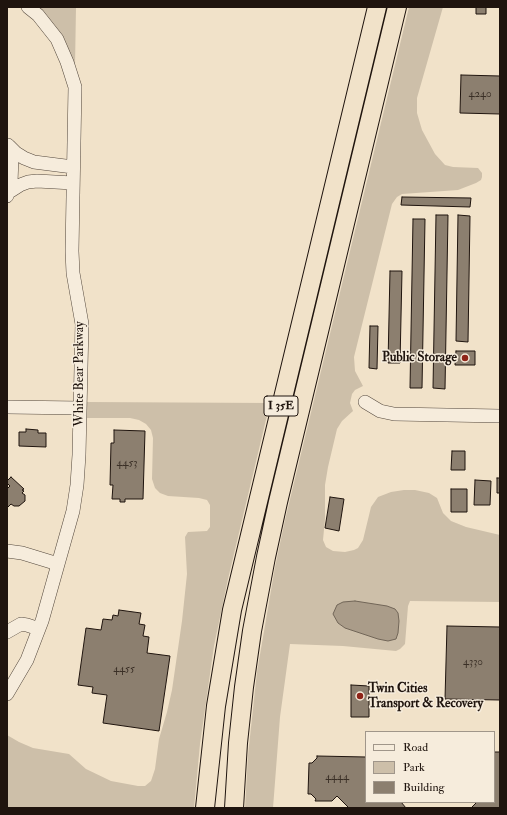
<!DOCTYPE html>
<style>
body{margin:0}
#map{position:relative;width:507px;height:815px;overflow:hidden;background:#f1e2c9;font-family:"IM FELL Double Pica",serif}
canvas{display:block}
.frame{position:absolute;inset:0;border:8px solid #1f140e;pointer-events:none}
.legend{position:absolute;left:365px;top:731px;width:130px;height:72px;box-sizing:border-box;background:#f6ecdc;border:1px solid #a0968a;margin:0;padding:5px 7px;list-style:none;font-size:12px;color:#1f140e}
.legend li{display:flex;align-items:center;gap:8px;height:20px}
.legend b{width:20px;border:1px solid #a0968a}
</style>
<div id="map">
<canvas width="507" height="815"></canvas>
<div class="frame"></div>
<ul class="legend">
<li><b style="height:5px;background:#f6ecdc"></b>Road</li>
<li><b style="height:11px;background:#cdbfa9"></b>Park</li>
<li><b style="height:11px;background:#8c7f6f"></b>Building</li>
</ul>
</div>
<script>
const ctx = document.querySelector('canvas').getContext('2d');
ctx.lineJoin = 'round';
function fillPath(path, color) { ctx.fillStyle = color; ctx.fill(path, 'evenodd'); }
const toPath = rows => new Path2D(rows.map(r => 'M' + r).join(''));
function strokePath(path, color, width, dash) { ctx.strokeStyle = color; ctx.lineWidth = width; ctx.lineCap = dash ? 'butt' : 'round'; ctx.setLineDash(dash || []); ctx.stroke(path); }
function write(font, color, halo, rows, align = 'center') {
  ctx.font = font + ' "IM FELL Double Pica",serif'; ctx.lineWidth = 3; ctx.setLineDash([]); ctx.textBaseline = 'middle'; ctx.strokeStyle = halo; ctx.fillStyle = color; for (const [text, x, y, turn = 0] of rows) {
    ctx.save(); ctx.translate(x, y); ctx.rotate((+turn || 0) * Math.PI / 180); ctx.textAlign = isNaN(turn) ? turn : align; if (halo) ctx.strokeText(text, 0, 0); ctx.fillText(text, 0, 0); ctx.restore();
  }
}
const green = toPath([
 [35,7,76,7,75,67],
 [409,7,443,7,417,98,417,113,422,130,435,154,445,165,453,167,478,168,482,173,482,177,481,180,476,183,458,190,402,194,397,197,392,204,354,357,355,371,363,386,355,390,352,394,350,403,353,411,342,421,337,429,328,467,325,485,325,519,323,540,326,547,333,551,345,552,354,550,358,548,363,540,371,507,378,497,391,492,404,490,415,490,429,493,437,498,443,513,451,521,466,527,500,535,500,602,410,601,408,606,405,644,400,649,396,651,343,646,290,644,280,717,273,808,245,808,248,755,257,672,275,567,285,520],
 [87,402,270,403,228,579,214,646,200,744,194,808,7,808,7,735,19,742,33,748,69,754,86,769,111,781,138,786,145,786,151,781,155,769,159,739,167,712,172,690,182,621,187,574,185,537,188,532,207,531,210,527,210,505,207,500,199,498,168,496,160,493,155,488,152,479,153,438,151,430,146,424,139,420,130,418,87,418]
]);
const water = toPath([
 [355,601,387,606,395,609,398,613,399,621,398,633,396,639,388,641,378,639,345,628,338,623,333,614,337,605,343,602,355,601]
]);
const building = toPath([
 [476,7,486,7,486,14,476,14,476,7],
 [461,75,500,76,500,114,460,113,461,75],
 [402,197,471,198,470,207,401,205,402,197],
 [436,215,448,215,445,389,433,388,436,215],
 [458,215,470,216,468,342,456,341,458,215],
 [413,219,425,219,422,388,410,388,413,219],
 [390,271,402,271,400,363,388,363,390,271],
 [370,326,378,326,377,369,369,368,370,326],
 [456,351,475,351,475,365,455,365,456,351],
 [26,429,38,430,38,433,46,433,46,447,19,446,19,432,26,432,26,429],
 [114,430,145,431,143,499,125,499,125,502,120,502,120,499,112,499,113,485,110,485,111,443,114,443,114,430],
 [452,451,465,451,465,470,451,470,452,451],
 [11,477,24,489,22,490,24,491,22,493,25,495,25,501,19,506,14,506,11,504,7,508,7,489,10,486,7,483,7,481,11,477],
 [497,478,500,478,500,493,497,493,497,478],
 [475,480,491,481,490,505,474,505,475,480],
 [451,489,467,489,467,512,451,512,451,489],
 [330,497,344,499,339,531,325,528,330,497],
 [119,610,141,613,139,624,145,625,143,636,149,637,147,653,170,656,159,731,103,723,107,695,92,693,93,687,78,685,86,628,101,630,103,619,112,620,113,615,118,616,119,610],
 [447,626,500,627,500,700,445,699,447,626],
 [351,685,369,686,369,717,351,717,351,685],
 [494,752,500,752,500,808,471,808,477,802,494,802,494,752],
 [317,756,366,757,366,802,401,802,406,808,349,808,337,796,332,801,315,801,316,799,311,794,308,794,309,763,312,763,317,758,317,756]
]);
const minor = toPath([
 [9,146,16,153,24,158,34,162,73,167],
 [9,192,20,185,28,182,37,181,73,183],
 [7,196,11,183,12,157,8,145],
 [365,402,380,411,394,414,500,416],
 [7,407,80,408],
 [7,551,22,553,58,564],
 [7,632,21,624,27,625,39,629],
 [7,694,27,660,42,621,73,511,77,485,79,455,82,324,73,273,72,251,75,87,67,62,57,39,38,15,28,7]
]);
const highway = toPath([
 [205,808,216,706,232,610,377,7],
 [234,808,238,743,244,687,252,631,266,557,278,502,397,7]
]);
const markers = [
 [465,358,4,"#8f2418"],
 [360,696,4,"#8f2418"]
];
const numberNames = [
 ["4240",480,95],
 ["4453",127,464],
 ["4330",473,663],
 ["4455",124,670],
 ["4444",337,778]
];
const shields = [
 [281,406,34]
];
const shieldNames = [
 ["I 35E",281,406]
];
const poiNames = [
 ["Public Storage",457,358],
 ["Twin Cities",368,689,"left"],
 ["Transport & Recovery",368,704,"left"]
];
const streetNames = [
 ["White Bear Parkway",80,374,-90]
];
fillPath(green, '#cdbfa9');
fillPath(water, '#aa9c89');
strokePath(water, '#726658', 1);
fillPath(building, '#8c7f6f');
strokePath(building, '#1f140e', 1);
strokePath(minor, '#54483d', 14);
strokePath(highway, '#1f140e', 20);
strokePath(minor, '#f6ecdc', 13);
strokePath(highway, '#f1e2c9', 18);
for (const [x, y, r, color] of markers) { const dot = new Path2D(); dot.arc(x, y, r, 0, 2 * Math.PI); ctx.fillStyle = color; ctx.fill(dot); strokePath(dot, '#f6ecdc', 1.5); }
write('11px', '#3a2f26', null, numberNames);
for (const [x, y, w] of shields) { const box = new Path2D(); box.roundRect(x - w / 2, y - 10, w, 20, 3); ctx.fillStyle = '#f6ecdc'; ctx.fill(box); strokePath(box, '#1f140e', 1); }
write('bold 12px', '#1f140e', null, shieldNames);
write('bold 13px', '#1f140e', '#f6ecdc', poiNames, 'right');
write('13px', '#1f140e', '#f6ecdc', streetNames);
</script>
